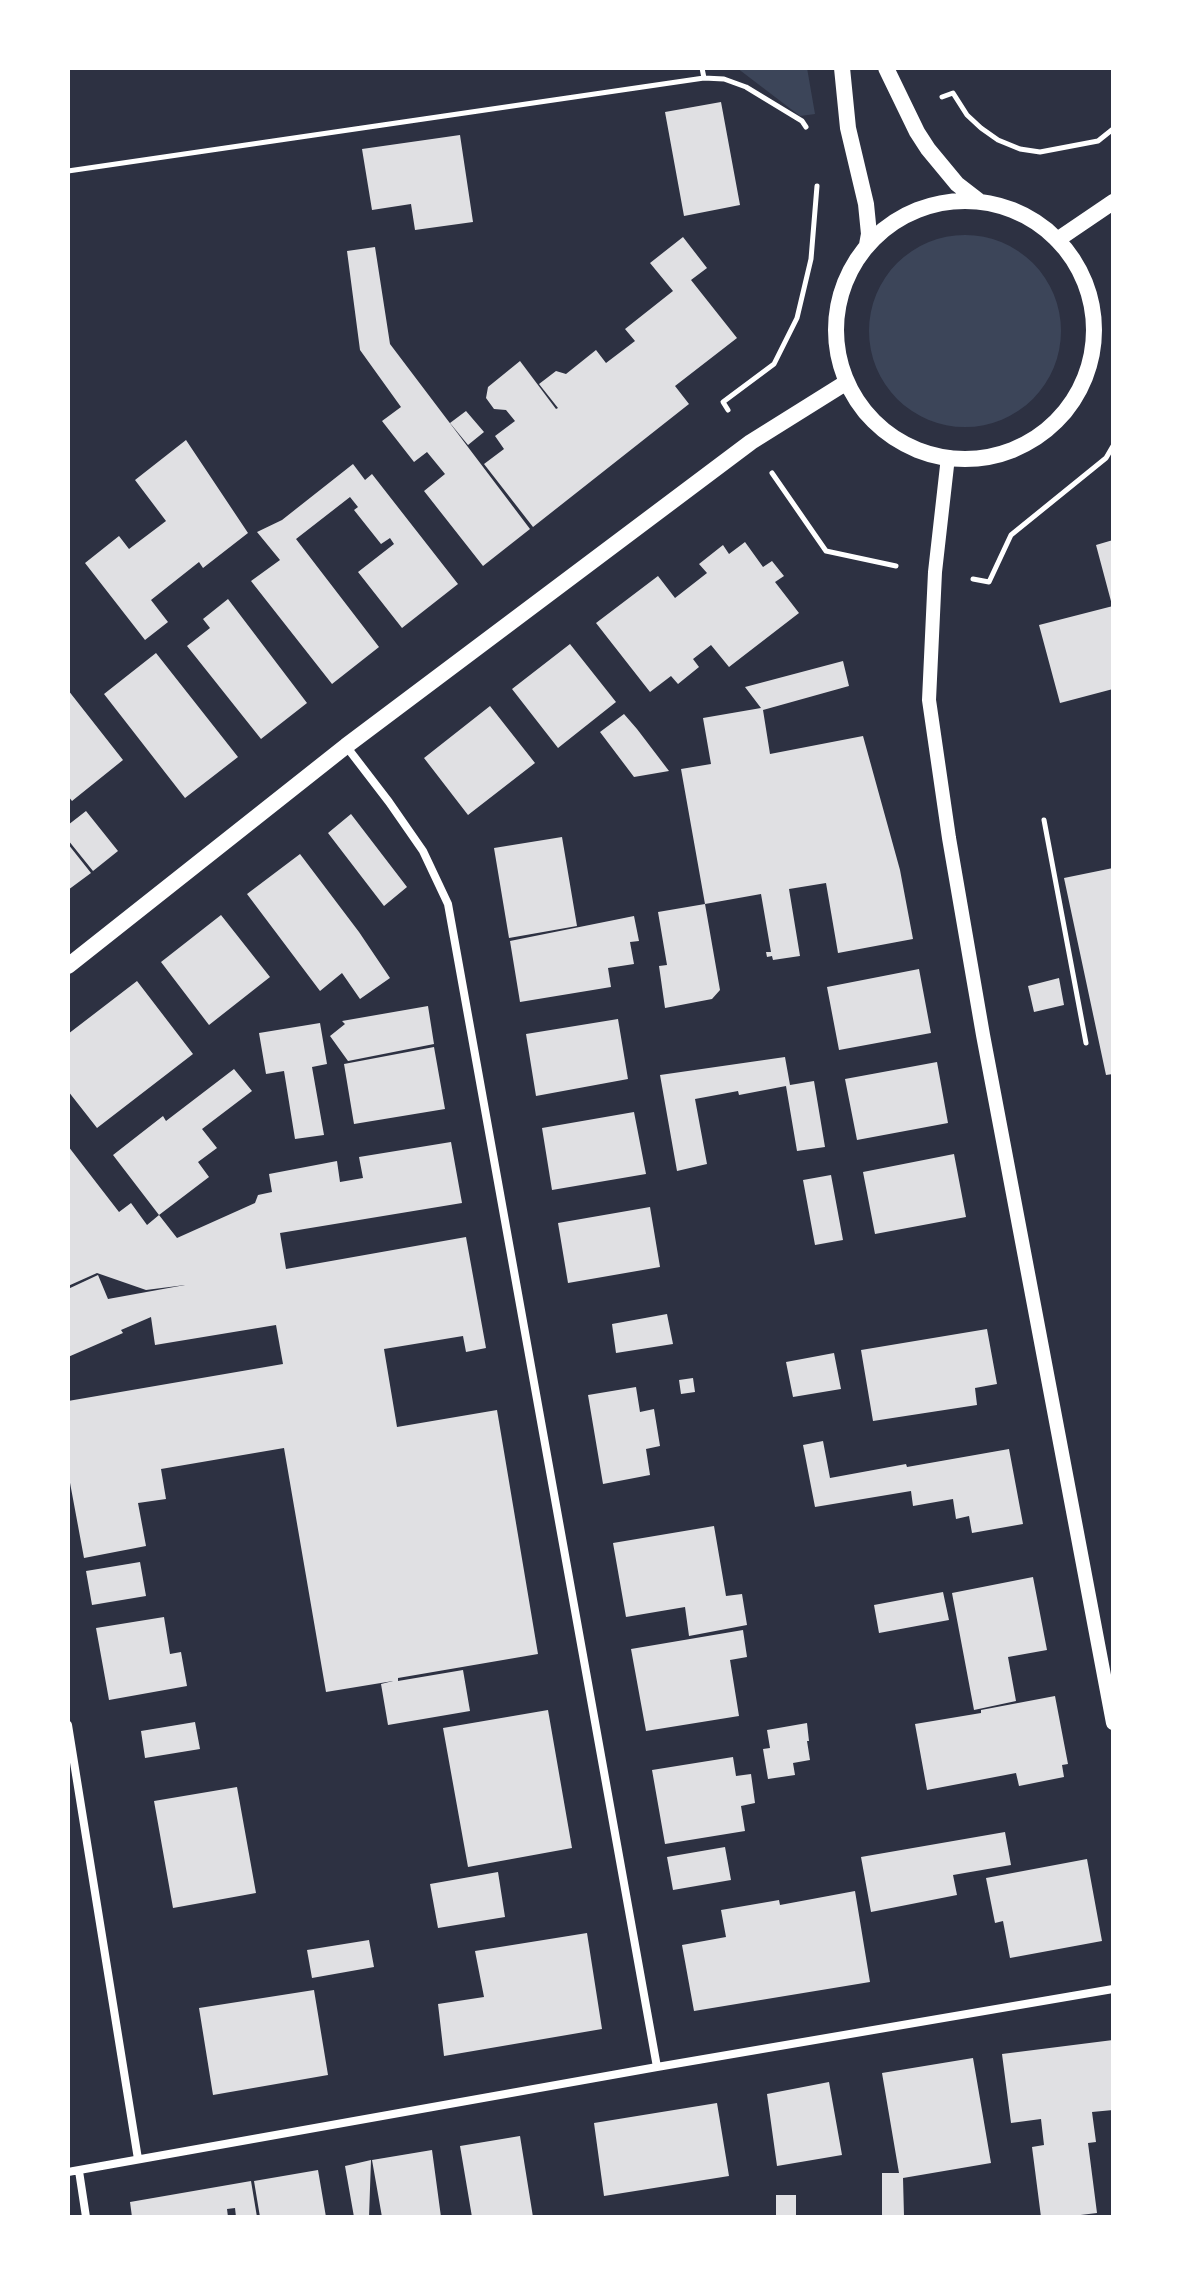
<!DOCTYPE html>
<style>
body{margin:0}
#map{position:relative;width:1181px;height:2285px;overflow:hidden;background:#2d3142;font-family:"Noto Sans",sans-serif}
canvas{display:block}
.frame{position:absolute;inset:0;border:70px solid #fff;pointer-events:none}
</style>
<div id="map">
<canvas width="1181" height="2285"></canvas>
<div class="frame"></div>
</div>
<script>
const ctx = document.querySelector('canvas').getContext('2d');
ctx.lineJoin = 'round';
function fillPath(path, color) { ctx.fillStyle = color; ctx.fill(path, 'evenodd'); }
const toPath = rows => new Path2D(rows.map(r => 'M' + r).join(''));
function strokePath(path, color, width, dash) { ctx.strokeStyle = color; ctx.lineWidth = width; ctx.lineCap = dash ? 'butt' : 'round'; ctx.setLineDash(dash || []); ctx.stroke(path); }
const green = toPath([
 [737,68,807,68,815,114,800,116],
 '869 331a96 96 0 1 1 192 0a96 96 0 1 1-192 0Z'
]);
const building = toPath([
 [721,102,740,205,684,216,665,112],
 [460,135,473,222,415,230,411,204,372,210,362,149],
 [683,237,707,268,691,280,737,338,675,386,689,404,533,527,484,464,504,449,495,436,515,421,506,410,494,409,486,398,488,387,520,361,556,409,558,408,539,384,556,371,566,374,596,350,606,363,635,341,625,329,673,291,650,263],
 [375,247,390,344,530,529,483,566,424,491,445,474,427,452,414,462,382,421,401,407,360,350,347,251],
 [466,411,484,432,468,445,450,423],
 [186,440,248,533,203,568,199,562,151,600,168,622,145,640,85,563,119,536,129,549,166,521,135,480],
 [353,464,365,480,372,474,458,584,402,628,358,572,394,544,390,538,381,544,354,510,358,507,350,497,296,539,379,647,332,684,251,581,280,560,257,532,282,520],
 [1113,540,1113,605,1112,605,1096,545],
 [745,542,763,567,772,561,784,576,775,582,799,613,729,667,711,645,693,659,699,667,678,684,671,676,650,692,596,623,658,576,675,598,707,573,699,564,723,545,729,554],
 [228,599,307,703,261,739,187,646,210,628,203,619],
 [1113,606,1113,689,1060,703,1039,625],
 [570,644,616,702,558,748,512,689],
 [156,653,238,757,185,798,104,694],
 [843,661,849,686,763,710,770,754,863,736,900,870,913,939,838,953,826,883,789,889,800,956,773,960,772,956,767,957,766,952,771,952,761,894,705,904,681,769,711,764,703,718,761,708,745,687],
 [68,690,123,760,72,801,68,796],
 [490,706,535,763,468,815,424,758],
 [624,714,637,729,669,771,634,777,600,732],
 [86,811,118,851,93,871,68,840,68,825],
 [351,814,407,887,384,906,328,833],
 [562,837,577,926,509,938,494,848],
 [68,844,91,873,68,890],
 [300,854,359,932,390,978,360,999,342,973,320,991,247,894],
 [1113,868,1113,1074,1106,1075,1064,878],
 [705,904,720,990,712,999,665,1008,659,966,667,965,658,912],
 [221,915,270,977,209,1025,161,962],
 [634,916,639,941,630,942,634,964,608,968,611,987,520,1002,510,941],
 [919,969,931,1033,839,1050,827,987],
 [1059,978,1064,1005,1034,1012,1028,986],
 [137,981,193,1054,97,1128,68,1091,68,1034],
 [428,1006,434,1044,348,1061,330,1036,345,1024,342,1021],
 [618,1019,628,1079,536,1096,526,1034],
 [320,1023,327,1064,312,1067,324,1135,295,1139,284,1071,266,1074,259,1033],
 [434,1047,445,1109,354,1124,344,1064],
 [785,1057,790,1085,814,1081,825,1147,797,1151,786,1086,739,1095,738,1091,695,1099,707,1164,677,1171,660,1075],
 [937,1062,948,1123,857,1140,845,1079],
 [234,1069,252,1091,202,1129,217,1148,198,1162,209,1177,159,1215,113,1155,163,1116,166,1121],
 [634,1112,646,1174,552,1190,542,1128],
 [451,1142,462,1203,280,1233,286,1269,466,1237,486,1348,466,1352,463,1336,384,1349,397,1427,497,1410,538,1654,398,1678,398,1681,463,1670,470,1711,388,1725,381,1684,393,1681,326,1692,284,1448,161,1469,166,1499,138,1503,146,1546,84,1558,68,1472,68,1401,283,1364,276,1325,155,1345,151,1317,121,1330,123,1333,68,1357,68,1289,98,1275,108,1299,185,1285,146,1290,97,1273,68,1286,68,1146,119,1212,131,1203,147,1225,159,1215,177,1238,255,1203,258,1195,272,1192,269,1174,337,1161,340,1182,363,1178,359,1157],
 [954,1154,966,1217,875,1234,863,1172],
 [831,1175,843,1240,815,1245,803,1180],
 [650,1207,660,1267,568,1283,558,1223],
 [667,1314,673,1344,616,1353,612,1324],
 [987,1329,997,1384,975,1388,977,1405,873,1421,861,1350],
 [834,1353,841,1389,793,1397,786,1362],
 [693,1378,695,1392,681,1394,679,1380],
 [636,1387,640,1412,654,1409,660,1446,646,1449,650,1475,603,1484,588,1395],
 [823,1441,830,1478,906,1464,907,1467,1009,1449,1023,1524,972,1533,969,1516,956,1519,953,1499,913,1506,911,1491,815,1507,803,1445],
 [714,1526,726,1596,742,1594,747,1625,689,1636,685,1607,626,1617,613,1543],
 [140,1562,146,1596,92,1605,86,1571],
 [1033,1577,1047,1650,1008,1657,1016,1701,974,1710,952,1593],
 [943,1592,949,1620,879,1633,874,1605],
 [164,1617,170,1654,181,1652,187,1686,109,1700,96,1628],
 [743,1630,747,1657,730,1660,739,1716,646,1731,631,1649],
 [1055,1696,1068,1764,1062,1765,1064,1777,1019,1786,1016,1773,927,1790,915,1724,981,1713,981,1710],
 [548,1710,572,1848,468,1867,443,1728],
 [195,1722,200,1749,145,1758,141,1731],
 [807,1723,809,1741,807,1741,810,1760,793,1763,795,1775,768,1779,763,1749,770,1748,767,1730],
 [733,1757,736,1776,751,1774,755,1803,741,1806,745,1831,665,1844,652,1770],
 [237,1787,256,1893,173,1908,154,1801],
 [1005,1832,1011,1865,953,1875,957,1895,871,1912,861,1857],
 [725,1847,731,1880,673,1890,667,1857],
 [1087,1859,1102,1941,1010,1958,1003,1921,995,1923,986,1878],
 [498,1872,505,1917,438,1928,430,1884],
 [855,1891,870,1982,694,2011,682,1945,726,1937,721,1910,779,1900,780,1905],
 [587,1933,602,2029,444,2056,438,2004,484,1997,475,1951],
 [369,1940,374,1967,312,1978,307,1950],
 [314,1990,328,2075,213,2095,199,2008],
 [1113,2040,1113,2110,1092,2112,1096,2142,1088,2143,1097,2213,1064,2217,1041,2217,1032,2147,1044,2145,1041,2119,1011,2123,1002,2054],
 [973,2058,991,2163,903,2178,904,2216,882,2216,882,2173,899,2173,882,2073],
 [829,2082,842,2155,777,2166,767,2094],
 [717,2103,729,2176,604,2196,594,2123],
 [520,2136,533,2217,472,2217,460,2146],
 [432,2150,441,2217,382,2217,372,2160],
 [371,2160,369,2217,354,2217,345,2166],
 [318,2170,326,2217,260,2217,254,2181],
 [251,2181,257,2217,236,2217,235,2208,227,2209,228,2217,132,2217,130,2202],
 [776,2195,796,2195,796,2217,776,2217]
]);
const path = toPath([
 [702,68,704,78],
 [942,97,953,93,967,115,981,128,998,140,1020,149,1040,152,1098,141,1113,129],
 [68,171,704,78,724,79,746,87,802,121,806,127],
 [728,410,723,402,774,364,797,318,811,259,817,186],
 [772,473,826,551,896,566],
 [973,579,989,582,1011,535,1106,458,1113,446],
 [1044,820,1086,1043]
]);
const minor = toPath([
 [346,746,389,802,423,851,448,904,657,2067],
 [68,1725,138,2159],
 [79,2171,86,2217],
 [68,2172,657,2067,1113,1989]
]);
const tertiary = toPath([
 [948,457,935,572,929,700,949,838,983,1035,1113,1723]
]);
const secondary = toPath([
 [842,68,848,128,866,204,869,234,867,245],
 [886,68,917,132,928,149,957,184,979,201],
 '836 330a129 129 0 1 1 258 0a129 129 0 1 1-258 0Z',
 [1057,240,1113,202],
 [68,966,346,746,751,442,847,382]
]);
fillPath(green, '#3c4559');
fillPath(building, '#e0e0e3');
strokePath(path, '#fff', 5);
strokePath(minor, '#fff', 8);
strokePath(tertiary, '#fff', 14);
strokePath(secondary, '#fff', 16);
</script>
